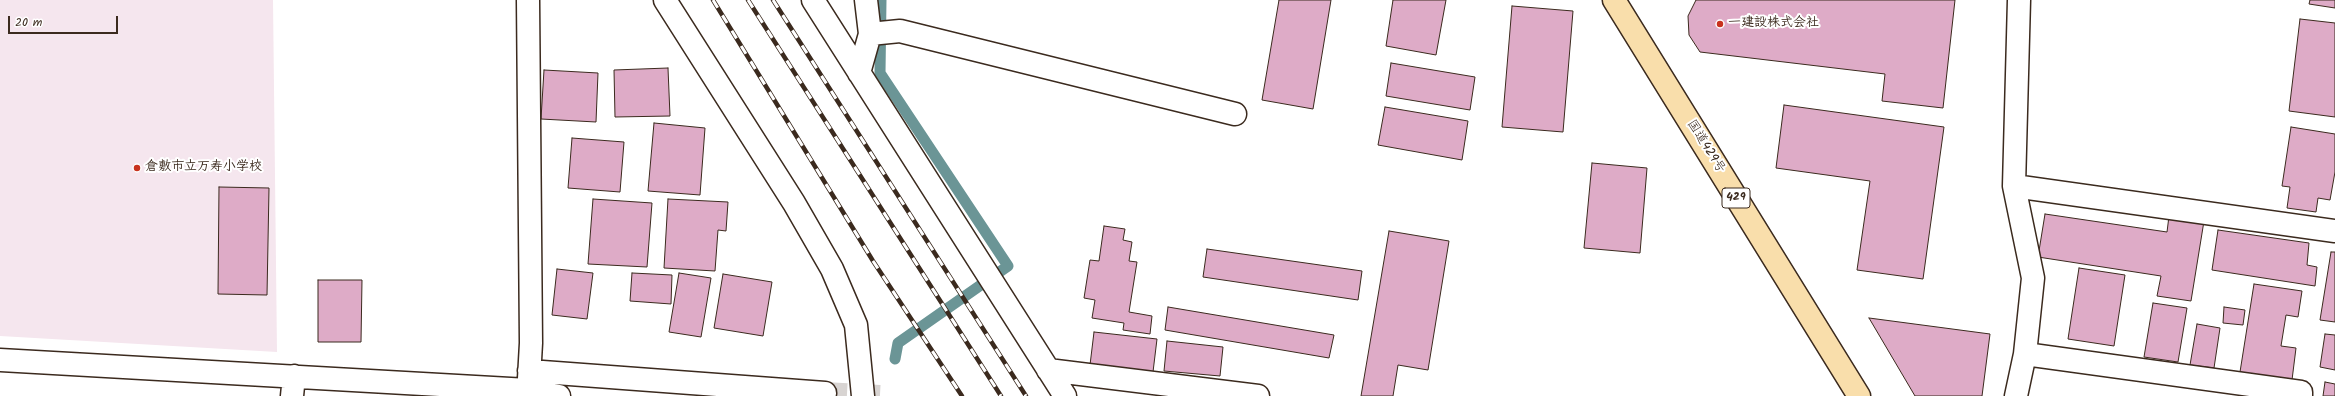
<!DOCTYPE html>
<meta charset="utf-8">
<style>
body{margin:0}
#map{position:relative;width:2335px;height:396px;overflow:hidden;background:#fff;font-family:Kalam,sans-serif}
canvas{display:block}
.scale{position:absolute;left:8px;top:16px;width:110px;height:18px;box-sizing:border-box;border:2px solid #3b2a1e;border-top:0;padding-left:5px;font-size:12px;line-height:14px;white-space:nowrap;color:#3b2a1e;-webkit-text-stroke:3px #fff;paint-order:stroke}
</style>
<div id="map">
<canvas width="2335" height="396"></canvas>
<div class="scale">20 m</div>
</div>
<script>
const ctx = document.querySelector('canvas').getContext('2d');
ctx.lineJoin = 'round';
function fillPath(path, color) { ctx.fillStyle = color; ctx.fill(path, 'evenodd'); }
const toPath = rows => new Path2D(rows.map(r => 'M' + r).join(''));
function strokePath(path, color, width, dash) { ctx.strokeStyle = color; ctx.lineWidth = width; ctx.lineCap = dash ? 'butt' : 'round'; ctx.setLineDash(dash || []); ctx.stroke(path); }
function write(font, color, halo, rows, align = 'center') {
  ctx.font = font + ' Kalam,"Klee One",sans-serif'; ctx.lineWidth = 4; ctx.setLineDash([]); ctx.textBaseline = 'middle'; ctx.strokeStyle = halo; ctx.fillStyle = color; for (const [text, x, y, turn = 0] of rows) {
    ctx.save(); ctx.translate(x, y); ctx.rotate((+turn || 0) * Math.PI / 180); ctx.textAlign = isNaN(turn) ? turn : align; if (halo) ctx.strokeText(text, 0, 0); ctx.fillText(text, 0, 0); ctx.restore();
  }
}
const built = toPath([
 [0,0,273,0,277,352,0,336]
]);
const stream = toPath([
 [881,0,880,73,1008,266,898,343,895,359]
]);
const building = toPath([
 [1279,0,1331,0,1313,109,1262,100,1279,0],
 [1393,0,1446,0,1436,55,1386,46,1393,0],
 [1696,0,1955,0,1943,108,1882,101,1885,74,1700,52,1689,35,1688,16,1696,0],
 [2310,0,2335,0,2335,8,2309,4,2310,0],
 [1512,6,1573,11,1563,132,1502,127,1512,6],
 [2300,19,2335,23,2335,117,2289,111,2300,19],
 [1391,63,1475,77,1470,110,1386,96,1391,63],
 [668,68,670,116,615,117,614,70,668,68],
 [544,70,598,73,596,122,541,119,544,70],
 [1784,105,1944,127,1923,279,1857,270,1870,181,1776,168,1784,105],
 [1385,107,1468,121,1462,160,1378,145,1385,107],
 [654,123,705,128,700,195,648,191,654,123],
 [2291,127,2335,134,2335,172,2330,200,2318,198,2316,212,2287,208,2290,187,2282,186,2291,127],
 [572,138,624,142,620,192,568,188,572,138],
 [1592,163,1647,168,1640,253,1584,248,1592,163],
 [219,187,269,188,267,295,218,294,219,187],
 [593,199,652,203,647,267,588,264,593,199],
 [668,199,728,202,726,231,718,230,715,271,664,268,668,199],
 [2045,214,2167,232,2169,216,2204,221,2191,301,2157,296,2161,276,2038,257,2045,214],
 [1104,226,1125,229,1123,240,1132,242,1129,261,1137,262,1129,312,1152,316,1150,334,1123,330,1124,323,1092,318,1095,300,1084,298,1090,260,1099,261,1104,226],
 [2218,230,2309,243,2307,265,2317,267,2315,286,2212,270,2218,230],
 [1389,231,1449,241,1428,370,1398,365,1393,396,1361,396,1389,231],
 [1207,249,1362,271,1358,300,1203,277,1207,249],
 [2331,252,2335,252,2335,322,2320,320,2331,252],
 [2079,268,2125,275,2114,346,2068,339,2079,268],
 [557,269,593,273,587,319,552,315,557,269],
 [632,273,672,275,671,304,630,301,632,273],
 [679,273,711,278,701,337,669,332,679,273],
 [723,274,772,282,763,336,714,328,723,274],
 [318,280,362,280,361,342,318,342,318,280],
 [2254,284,2302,291,2298,317,2286,315,2281,346,2296,348,2292,380,2240,372,2254,284],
 [2153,303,2187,308,2178,362,2144,357,2153,303],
 [1168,307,1334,335,1329,358,1165,330,1168,307],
 [2224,307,2245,310,2243,325,2223,323,2224,307],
 [1869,318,1990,334,1982,396,1915,396,1869,318],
 [2197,324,2220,328,2214,368,2190,365,2197,324],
 [1094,332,1157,339,1153,372,1090,365,1094,332],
 [2325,334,2335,335,2335,370,2320,367,2325,334],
 [1167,341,1223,347,1220,376,1164,371,1167,341],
 [2325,382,2335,384,2335,396,2323,396,2325,382]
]);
const minorTunnel = toPath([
 [825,393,880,396]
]);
const minor = toPath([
 [528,0,531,343,528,396],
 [665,0,794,203,832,269,856,325,863,396],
 [813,0,1065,396],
 [870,34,900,31,1235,114],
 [859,73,870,34,866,0],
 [2014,186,2335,231],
 [2025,354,2301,392,2301,396],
 [0,360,528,390,559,396],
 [1048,370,1258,396],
 [529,371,825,393],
 [292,396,294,376],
 [2016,396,2025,354,2033,278,2014,186,2019,0]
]);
const highway = toPath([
 [1614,0,1859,396]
]);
const rail = toPath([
 [713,0,873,261,962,396],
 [748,0,1001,396],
 [773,0,1026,396]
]);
const markers = [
 [1720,24,4,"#c8321e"],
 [137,168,4,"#c8321e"]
];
const shields = [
 [1736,198,28]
];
const shieldNames = [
 ["429",1736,198]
];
const poiNames = [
 ["一建設株式会社",1728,24],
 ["倉敷市立万寿小学校",145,168]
];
const streetNames = [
 ["国道429号",1705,147,58]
];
fillPath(built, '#f5e6ee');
strokePath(stream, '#6b9596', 11);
fillPath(building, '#deabc7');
strokePath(building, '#3b2a1e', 1);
strokePath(minorTunnel, '#d8d4d2', 22, [22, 11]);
strokePath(minor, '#3b2a1e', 25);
strokePath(highway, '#3b2a1e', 25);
strokePath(minor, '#fff', 22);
strokePath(highway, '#f9deab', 22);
strokePath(rail, '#3b2a1e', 4.5);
strokePath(rail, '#fff', 3, [9]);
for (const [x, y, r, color] of markers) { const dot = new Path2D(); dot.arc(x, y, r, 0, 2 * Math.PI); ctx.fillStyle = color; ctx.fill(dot); strokePath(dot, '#fff', 1.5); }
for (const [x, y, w] of shields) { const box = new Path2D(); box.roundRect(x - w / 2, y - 10, w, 20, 3); ctx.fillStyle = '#fff'; ctx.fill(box); strokePath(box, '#3b2a1e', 1); }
write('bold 12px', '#3b2a1e', null, shieldNames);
write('bold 13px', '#3b2a1e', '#fff', poiNames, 'left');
write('13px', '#3b2a1e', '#fff', streetNames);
</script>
